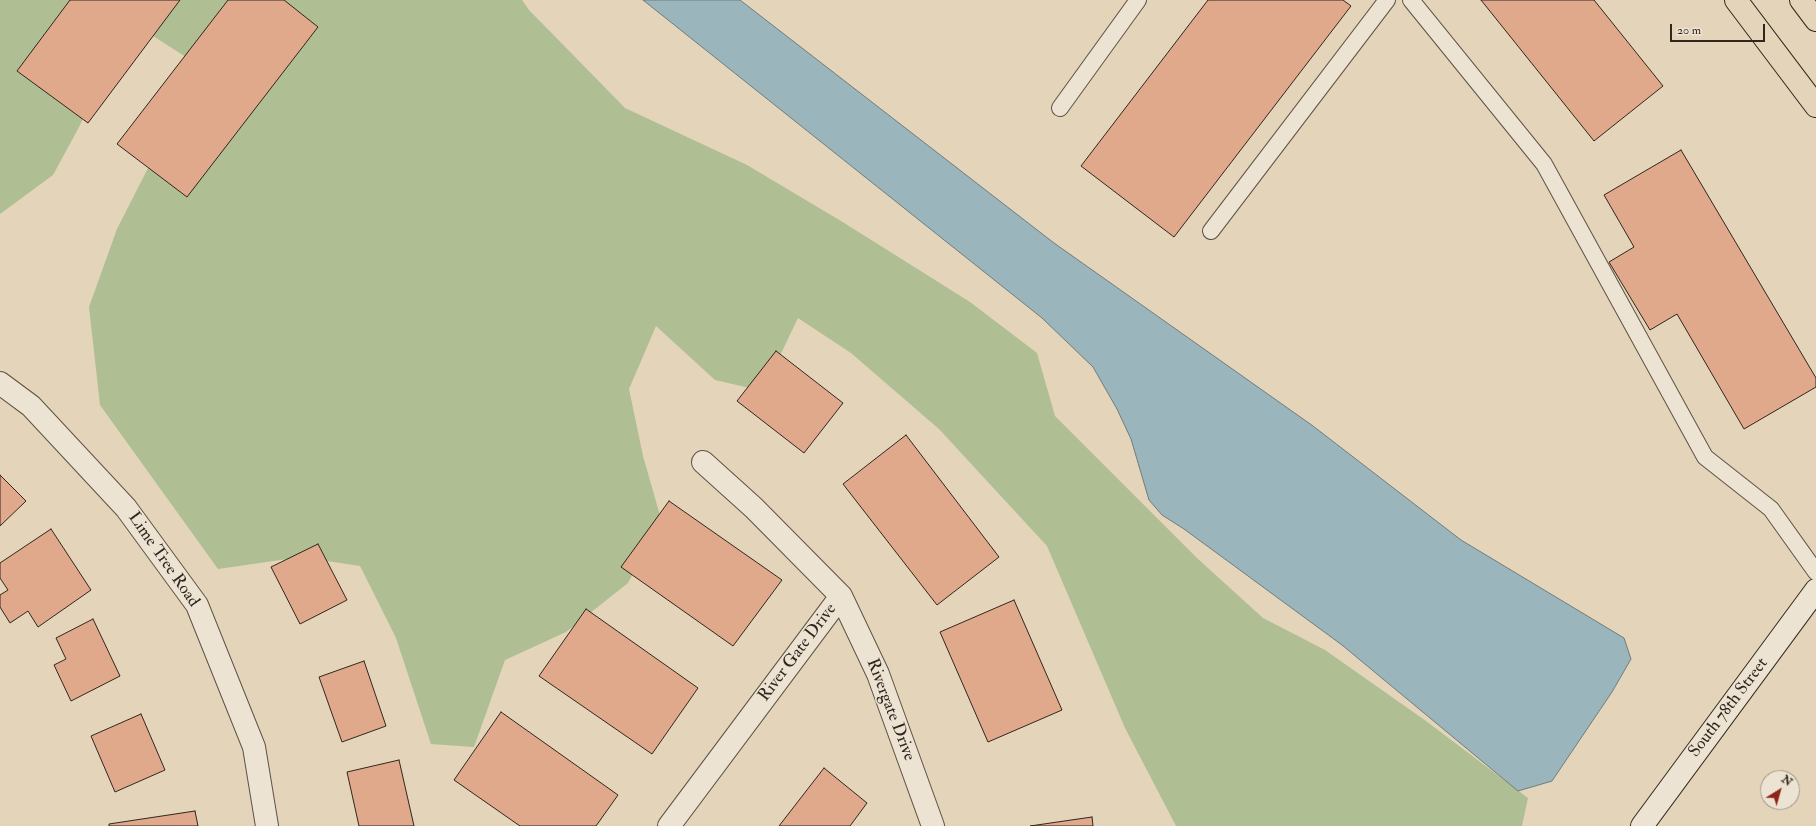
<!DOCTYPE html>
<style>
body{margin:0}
#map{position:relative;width:1816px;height:826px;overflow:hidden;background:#e3d4ba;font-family:"IM FELL Double Pica",serif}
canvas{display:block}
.north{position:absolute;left:1760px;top:770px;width:40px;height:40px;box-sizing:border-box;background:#ede3d2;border:1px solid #a2978a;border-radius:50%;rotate:37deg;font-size:11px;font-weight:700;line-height:16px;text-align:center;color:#31261e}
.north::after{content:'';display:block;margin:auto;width:14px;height:18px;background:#8f2418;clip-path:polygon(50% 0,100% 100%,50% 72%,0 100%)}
.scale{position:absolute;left:1670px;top:24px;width:95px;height:18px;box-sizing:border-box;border:2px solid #31261e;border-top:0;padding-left:5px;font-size:12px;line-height:14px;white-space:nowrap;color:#31261e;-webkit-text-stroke:3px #ede3d2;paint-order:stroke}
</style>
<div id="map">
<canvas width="1816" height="826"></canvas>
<div class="north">N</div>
<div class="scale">20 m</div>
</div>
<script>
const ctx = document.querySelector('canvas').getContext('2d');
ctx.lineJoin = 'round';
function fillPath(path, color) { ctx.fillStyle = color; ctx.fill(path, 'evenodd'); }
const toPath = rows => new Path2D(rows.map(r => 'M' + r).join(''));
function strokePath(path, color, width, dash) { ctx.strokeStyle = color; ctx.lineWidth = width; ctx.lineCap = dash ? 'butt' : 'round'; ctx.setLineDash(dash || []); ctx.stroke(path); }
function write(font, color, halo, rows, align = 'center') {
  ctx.font = font + ' "IM FELL Double Pica",serif'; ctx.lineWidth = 3; ctx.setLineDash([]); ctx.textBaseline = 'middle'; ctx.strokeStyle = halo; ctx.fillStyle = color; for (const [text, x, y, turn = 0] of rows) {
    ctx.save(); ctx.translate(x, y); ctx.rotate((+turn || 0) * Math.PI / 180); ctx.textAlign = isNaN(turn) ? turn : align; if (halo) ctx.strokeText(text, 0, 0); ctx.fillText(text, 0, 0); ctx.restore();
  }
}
const green = toPath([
 [0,0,522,0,529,10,625,108,747,165,841,221,970,302,1037,353,1055,416,1198,559,1263,618,1325,650,1426,721,1528,798,1522,826,1176,826,1125,728,1047,546,939,429,851,353,798,318,763,391,715,380,656,326,629,389,643,456,661,519,628,583,566,632,505,660,474,747,431,744,396,638,360,566,301,557,218,569,100,405,89,307,117,229,200,66,153,36,113,56,78,129,53,175,0,214]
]);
const water = toPath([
 [643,0,740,0,1054,243,1313,426,1461,540,1624,638,1631,659,1612,692,1552,781,1518,791,1342,645,1184,529,1162,515,1149,500,1131,439,1117,409,1093,367,1042,318,643,0]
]);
const building = toPath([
 [70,0,180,0,88,123,17,71,70,0],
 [228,0,284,0,318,27,187,197,117,144,228,0],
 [1208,0,1343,0,1351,6,1174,237,1081,166,1208,0],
 [1481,0,1594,0,1663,86,1594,141,1481,0],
 [1681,150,1816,378,1816,387,1744,429,1677,314,1650,330,1609,262,1634,247,1604,195,1681,150],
 [776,351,843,403,804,453,737,401,776,351],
 [906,435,999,557,937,605,843,484,906,435],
 [0,475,26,501,0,526,0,475],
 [669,501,782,580,733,646,621,567,669,501],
 [51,529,91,590,38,627,28,611,10,623,0,607,0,595,8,590,0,578,0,563,51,529],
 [318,544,347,600,300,624,271,567,318,544],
 [1014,600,1062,710,988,742,940,632,1014,600],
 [586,609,698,688,652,754,539,676,586,609],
 [93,619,120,676,71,701,54,665,66,659,56,638,93,619],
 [364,661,386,726,342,742,319,677,364,661],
 [501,712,618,795,596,826,520,826,454,780,501,712],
 [141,714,165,770,115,792,91,736,141,714],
 [399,760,414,826,359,826,347,772,399,760],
 [824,768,867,803,850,826,779,826,824,768],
 [195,811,198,826,109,826,109,824,195,811],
 [1092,817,1093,826,1030,826,1092,817]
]);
const lane = toPath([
 [1411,0,1544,164,1705,457,1771,509,1816,572],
 [1060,108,1138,0],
 [1211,231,1387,0]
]);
const street = toPath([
 [0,383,31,406,126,508,197,605,254,747,267,826],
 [703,462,754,508,841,596,878,674,933,826],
 [669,826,841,596]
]);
const secondary = toPath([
 [1642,826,1816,590]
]);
const highway = toPath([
 [1736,0,1816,106],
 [1801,0,1816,20]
]);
const streetNames = [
 ["Lime Tree Road",163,560,55],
 ["River Gate Drive",798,653,-53],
 ["South 78th Street",1729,708,-53],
 ["Rivergate Drive",890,710,69]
];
fillPath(green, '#afbe93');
fillPath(water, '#9ab5bb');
strokePath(water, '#707c7c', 1);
fillPath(building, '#e0a98c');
strokePath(building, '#31261e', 1);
strokePath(lane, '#5e5245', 18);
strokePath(street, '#5e5245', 24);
strokePath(secondary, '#31261e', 24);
strokePath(highway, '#31261e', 24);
strokePath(lane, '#ede3d2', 16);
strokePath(street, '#ede3d2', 22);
strokePath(secondary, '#ede3d2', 22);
strokePath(highway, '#e3d4ba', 22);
write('17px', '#31261e', '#ede3d2', streetNames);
</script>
